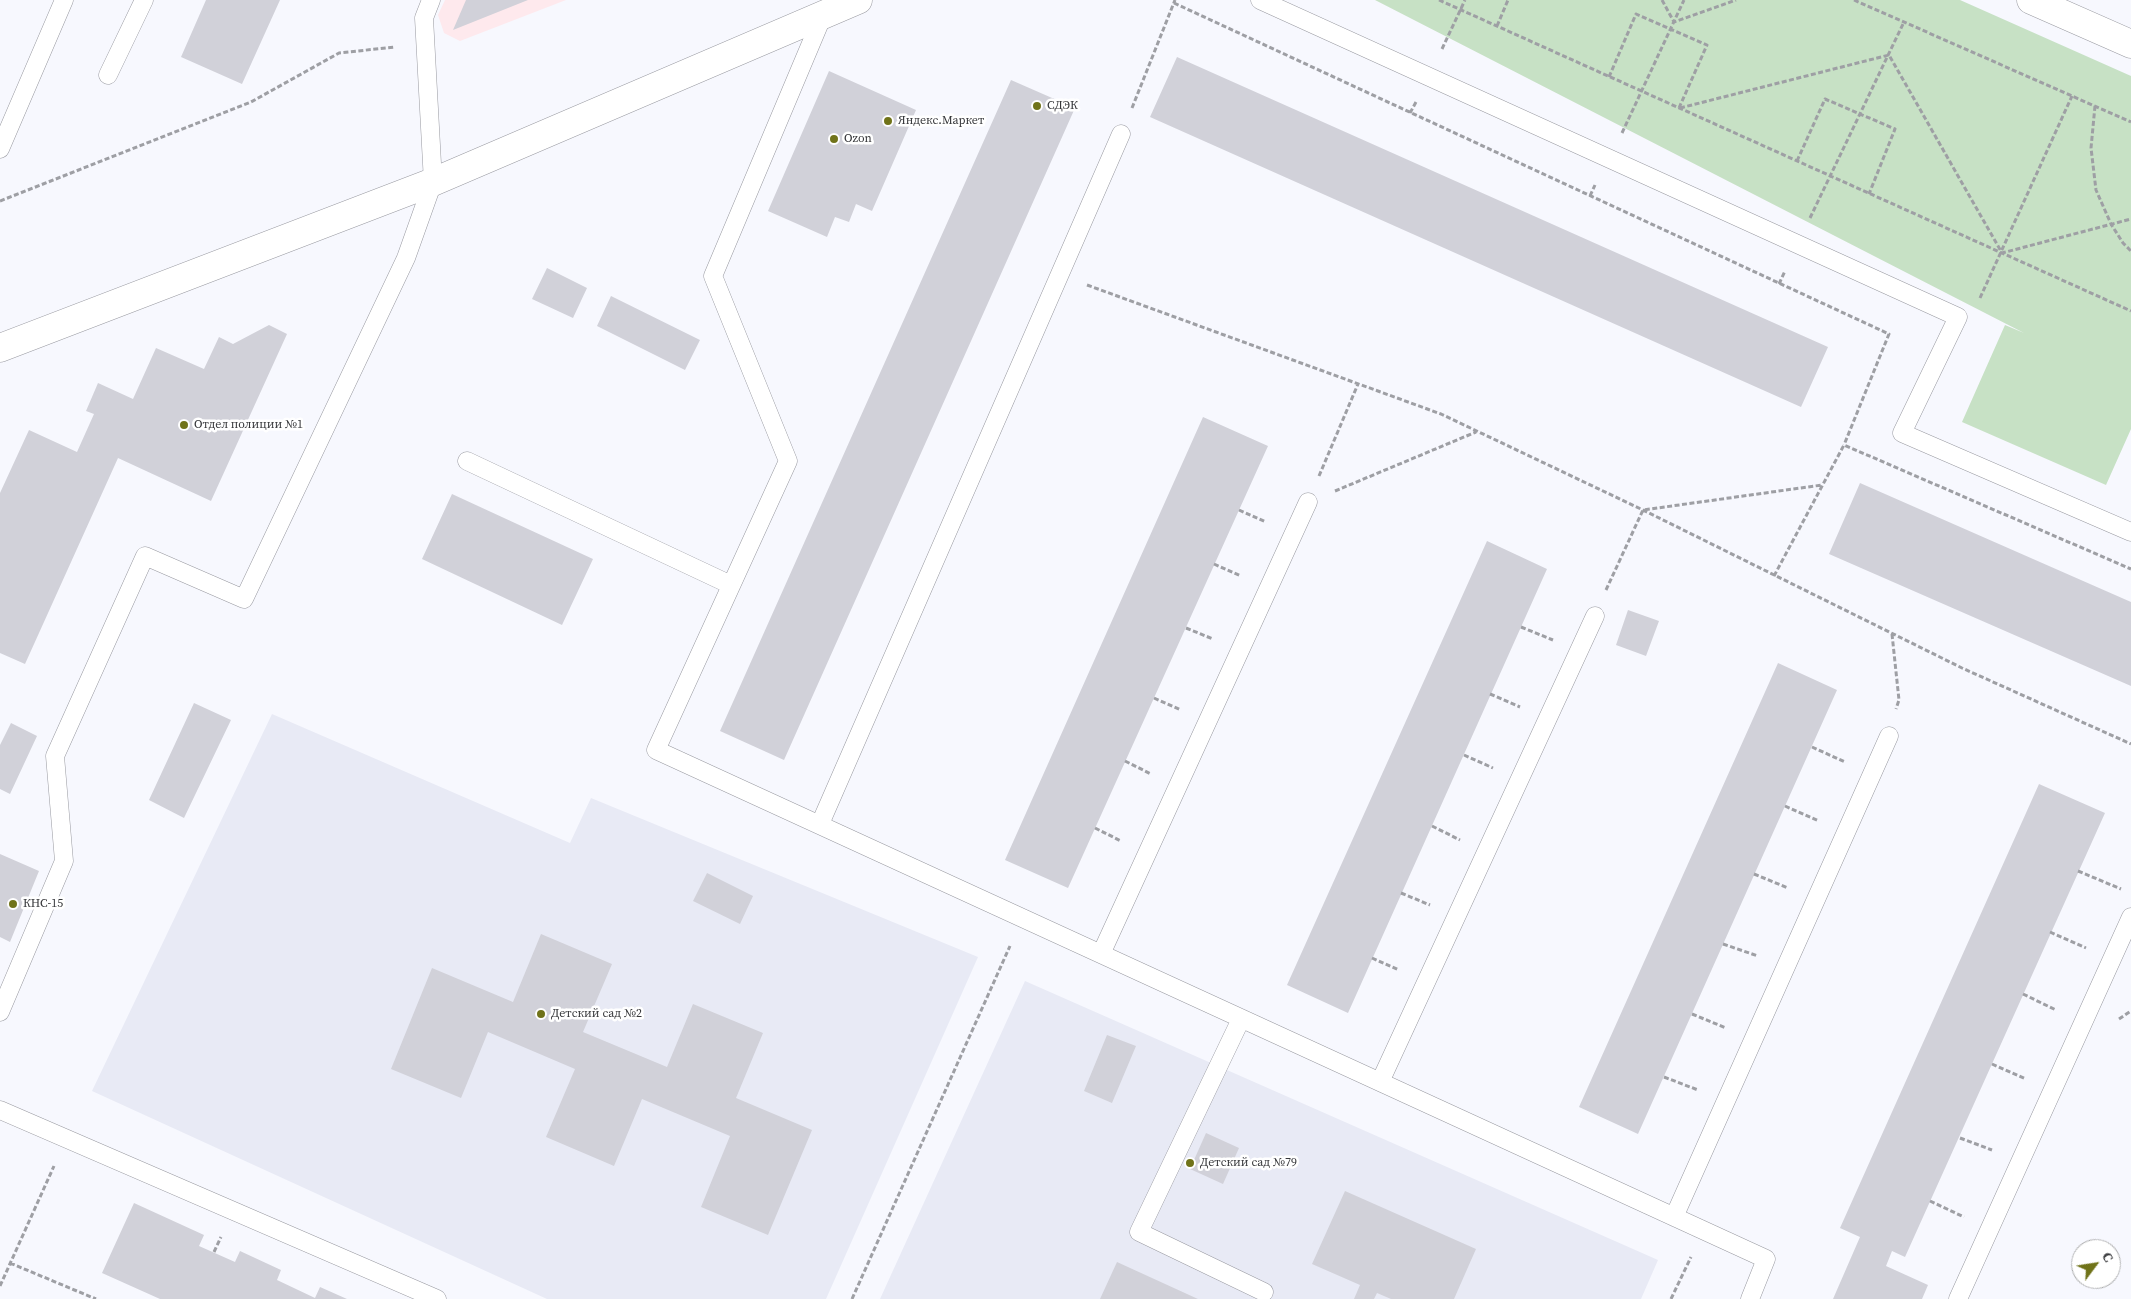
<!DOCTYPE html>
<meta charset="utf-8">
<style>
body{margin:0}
#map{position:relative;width:2131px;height:1299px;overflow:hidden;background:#f7f8fe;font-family:"Source Serif 4",serif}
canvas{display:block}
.north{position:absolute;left:2071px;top:1239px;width:50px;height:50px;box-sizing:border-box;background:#fff;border:1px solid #aeafb0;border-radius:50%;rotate:59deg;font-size:14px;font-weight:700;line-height:20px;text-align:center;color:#353639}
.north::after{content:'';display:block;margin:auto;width:18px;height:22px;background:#707319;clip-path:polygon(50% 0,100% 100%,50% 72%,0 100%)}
</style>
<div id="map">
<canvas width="2131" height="1299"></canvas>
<div class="north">С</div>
</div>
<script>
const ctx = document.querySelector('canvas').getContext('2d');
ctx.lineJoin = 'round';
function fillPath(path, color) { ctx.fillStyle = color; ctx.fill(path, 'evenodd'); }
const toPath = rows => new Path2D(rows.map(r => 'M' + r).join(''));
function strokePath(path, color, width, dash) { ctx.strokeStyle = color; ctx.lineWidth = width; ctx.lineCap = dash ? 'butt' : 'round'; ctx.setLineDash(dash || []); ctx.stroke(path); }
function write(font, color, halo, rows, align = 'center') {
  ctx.font = font + ' "Source Serif 4",serif'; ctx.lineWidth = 5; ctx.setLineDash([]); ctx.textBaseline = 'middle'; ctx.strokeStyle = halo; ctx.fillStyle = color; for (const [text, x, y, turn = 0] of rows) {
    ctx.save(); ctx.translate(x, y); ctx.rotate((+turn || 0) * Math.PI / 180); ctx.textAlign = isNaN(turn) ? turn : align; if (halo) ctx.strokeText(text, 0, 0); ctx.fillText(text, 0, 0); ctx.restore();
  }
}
const commercial = toPath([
 [445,0,566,0,460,41,444,33,438,15]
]);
const built = toPath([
 [272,714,570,843,591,798,978,957,826,1299,547,1299,92,1091],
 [1025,981,1658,1260,1641,1299,880,1299]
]);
const green = toPath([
 [1375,0,1960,0,2131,76,2131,429,2106,485,1962,422,2005,325,2024,333]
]);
const building = toPath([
 [206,0,280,0,242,84,181,57],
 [466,0,528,0,453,30],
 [1177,57,1828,347,1801,407,1150,117],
 [829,71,916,110,872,211,856,204,849,222,835,217,827,237,768,211],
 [1011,80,1075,108,784,760,720,731],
 [547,268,587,288,573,318,532,299],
 [611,296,700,340,685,370,597,326],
 [269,325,287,334,211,501,118,458,25,664,0,653,0,493,29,430,77,452,94,414,86,411,98,383,133,399,156,348,204,369,219,337,233,344],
 [1203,417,1268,446,1068,888,1005,860],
 [1860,483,2131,602,2131,686,1829,554],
 [452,494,593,559,562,625,422,559],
 [1487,541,1547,569,1348,1013,1287,985],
 [1628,610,1659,621,1646,656,1616,645],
 [1778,663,1837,690,1638,1134,1579,1107],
 [194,703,231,720,184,818,149,800],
 [11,723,37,736,10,794,0,789,0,745],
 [2039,784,2105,813,1905,1257,1892,1251,1886,1266,1928,1285,1922,1299,1833,1299,1860,1237,1840,1228],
 [0,854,39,871,10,942,0,937],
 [707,873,753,896,740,924,693,901],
 [541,934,612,964,583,1032,667,1067,693,1004,763,1033,736,1098,812,1130,768,1235,701,1207,730,1136,642,1099,614,1166,546,1137,575,1069,488,1032,461,1098,391,1069,432,968,513,1002],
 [1107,1035,1136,1046,1112,1103,1084,1091],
 [1206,1133,1239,1148,1223,1184,1190,1169],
 [1345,1191,1476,1249,1454,1299,1391,1299,1377,1293,1374,1299,1354,1299,1360,1285,1312,1264],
 [134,1203,204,1235,199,1246,235,1262,240,1251,281,1270,277,1280,315,1298,320,1287,347,1299,160,1299,102,1273],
 [1117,1262,1198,1299,1100,1299]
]);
const path = toPath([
 [1439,0,2131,311],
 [1662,0,1674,22,1736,0],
 [1854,0,2131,122],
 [1174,3,1889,334,1844,445],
 [1497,26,1508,0],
 [1442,49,1465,0],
 [1609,77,1636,14,1707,45,1679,108],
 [2095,106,2091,148,2096,190,2111,224,2123,243,2131,251],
 [1132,108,1175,0],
 [1680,108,1889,55,2002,253,2131,219],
 [1410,113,1416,102],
 [1622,133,1684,0],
 [1797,161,1825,99,1895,129,1869,194],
 [1590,196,1595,185],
 [0,201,251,102,339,53,395,47],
 [1810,218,1904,22],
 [1779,284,1785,271],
 [1087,285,1441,414,1643,510,1962,668,2131,744],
 [1980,298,2072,96],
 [1319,476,1358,384],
 [1335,491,1476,432],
 [1239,510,1266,522],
 [1214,564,1241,576],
 [1774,576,1844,445,2131,569],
 [1606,590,1643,510,1822,485],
 [1521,627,1553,640],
 [1186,628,1213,639],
 [1892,634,1899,700,1896,709],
 [1490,694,1520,707],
 [1154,698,1181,710],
 [1812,747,1845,762],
 [1464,755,1493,768],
 [1125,761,1151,774],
 [1785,806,1819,821],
 [1432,826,1460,840],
 [1095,828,1121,841],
 [2078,871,2121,889],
 [1754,874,1788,888],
 [1401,893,1430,905],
 [2050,932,2086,948],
 [1723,944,1758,956],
 [1372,958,1399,970],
 [2023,994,2056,1010],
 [1692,1014,1726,1028],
 [2119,1019,2131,1011],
 [1992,1064,2026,1079],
 [1664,1077,1698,1090],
 [1960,1138,1992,1150],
 [1930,1201,1964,1217],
 [214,1252,221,1237],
 [10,1263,96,1299],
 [0,1286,54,1166],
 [852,1299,1010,946],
 [1671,1299,1691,1257]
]);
const lane = toPath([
 [1260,0,1958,317,1902,433,2131,532],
 [823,15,713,276,788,461,656,750,1766,1259,1750,1299],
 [108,75,144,0],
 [0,149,64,0],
 [467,461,731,585],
 [820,824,1121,134],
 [1101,954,1308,502],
 [0,1012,64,861,55,756,145,556,244,599,406,258,433,182,424,18,431,0],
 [1241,1019,1139,1232,1264,1292],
 [1380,1082,1595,616],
 [0,1110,437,1299],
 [1674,1217,1889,736],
 [1958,1299,2131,917]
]);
const street = toPath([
 [0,348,433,182,858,0]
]);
const secondary = toPath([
 [2031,0,2131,44]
]);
const markers = [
 [1037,106,5,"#707319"],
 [888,121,5,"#707319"],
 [834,139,5,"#707319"],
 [184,425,5,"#707319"],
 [13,904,5,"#707319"],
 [541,1014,5,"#707319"],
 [1190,1163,5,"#707319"]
];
const poiNames = [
 ["СДЭК",1047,106],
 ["Яндекс.Маркет",898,121],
 ["Ozon",844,139],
 ["Отдел полиции №1",194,425],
 ["КНС-15",23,904],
 ["Детский сад №2",551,1014],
 ["Детский сад №79",1200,1163]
];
fillPath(commercial, '#fee9ed');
fillPath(built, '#e8eaf5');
fillPath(green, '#c7e1c5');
fillPath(building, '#d1d1d9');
strokePath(lane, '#9899a0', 19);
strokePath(street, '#9899a0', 29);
strokePath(secondary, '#9899a0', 29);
strokePath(path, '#9e9fa4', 3, [5, 2.5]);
strokePath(lane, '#fff', 18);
strokePath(street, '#fff', 28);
strokePath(secondary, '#fff', 28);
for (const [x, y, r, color] of markers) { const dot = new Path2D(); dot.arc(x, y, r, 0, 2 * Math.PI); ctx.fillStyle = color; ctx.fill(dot); strokePath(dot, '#fff', 2); }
write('12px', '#353639', '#fff', poiNames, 'left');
</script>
